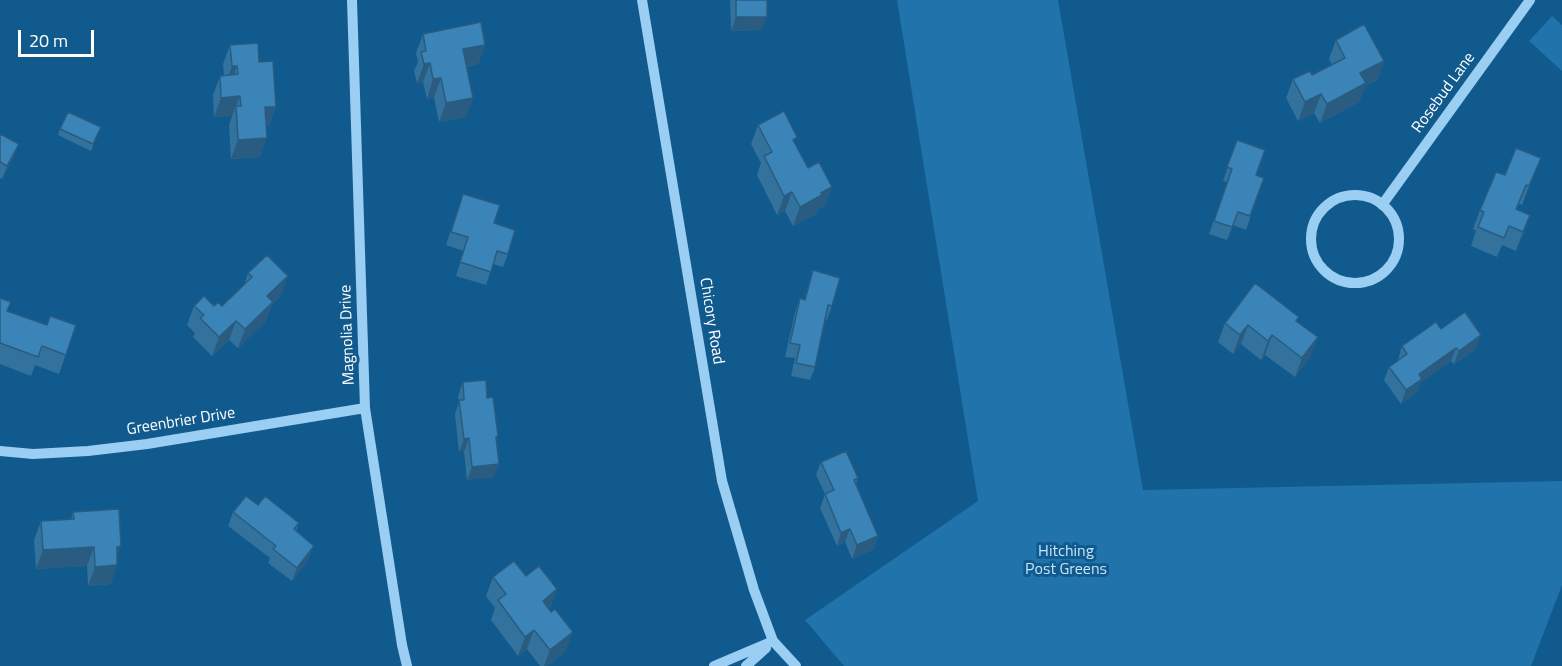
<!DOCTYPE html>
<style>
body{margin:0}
#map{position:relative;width:1562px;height:666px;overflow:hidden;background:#115a8d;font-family:"Titillium Web",sans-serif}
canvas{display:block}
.scale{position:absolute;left:18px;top:30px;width:76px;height:27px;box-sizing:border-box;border:3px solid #fff;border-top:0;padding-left:8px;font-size:18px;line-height:21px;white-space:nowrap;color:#fff;-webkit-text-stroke:4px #115a8d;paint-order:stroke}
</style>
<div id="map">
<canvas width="1562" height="666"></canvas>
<div class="scale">20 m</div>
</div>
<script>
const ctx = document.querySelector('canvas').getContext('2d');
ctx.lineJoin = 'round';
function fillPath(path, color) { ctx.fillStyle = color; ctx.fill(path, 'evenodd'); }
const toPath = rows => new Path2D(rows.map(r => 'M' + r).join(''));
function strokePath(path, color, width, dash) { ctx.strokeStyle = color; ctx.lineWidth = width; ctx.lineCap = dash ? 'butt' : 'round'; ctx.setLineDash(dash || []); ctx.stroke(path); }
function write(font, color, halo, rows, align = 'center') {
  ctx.font = font + ' "Titillium Web",sans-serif'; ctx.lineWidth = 6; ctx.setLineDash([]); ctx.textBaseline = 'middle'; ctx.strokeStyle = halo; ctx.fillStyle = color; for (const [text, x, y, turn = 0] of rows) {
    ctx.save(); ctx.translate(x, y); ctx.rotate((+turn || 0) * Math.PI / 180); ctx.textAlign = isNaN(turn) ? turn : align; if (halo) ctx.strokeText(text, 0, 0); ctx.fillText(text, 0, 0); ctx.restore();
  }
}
const green = toPath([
 [897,0,1058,0,1143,490,1562,481,1562,585,1531,666,844,666,805,620,978,501],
 [1552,16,1562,25,1562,71,1529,41]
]);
const minor = toPath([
 [352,0,365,408,402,645,407,666],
 [642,0,722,481,754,590,773,641,796,666],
 '1311 239a44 44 0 1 1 88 0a44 44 0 1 1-88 0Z',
 [1382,205,1530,0],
 [0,451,33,454,88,451,147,444,365,408],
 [714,666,773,641],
 [746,666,766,648]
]);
const wall = toPath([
 [730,0,767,0,762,30,731,31],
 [423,34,485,45,478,64,466,67,473,98,466,117,439,122,434,97,427,99,423,82,417,83,414,71,418,62,416,53],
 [1336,40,1384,61,1377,80,1365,86,1359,102,1320,123,1314,113,1298,121,1286,98,1293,79,1312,75,1332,65,1329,59],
 [230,45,259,62,276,107,269,126,266,126,260,157,231,159,229,125,232,116,214,117,213,95,220,76,224,75,223,64],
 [758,125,795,144,825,206,817,210,816,214,793,226,785,211,777,215,757,175,761,163,751,144],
 [60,129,98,134,91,151,58,135],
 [0,134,14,157,2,179,0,178],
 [1237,140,1256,175,1264,178,1246,230,1233,225,1227,240,1209,234,1227,182,1223,181],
 [1541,158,1522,205,1519,204,1517,209,1530,215,1516,251,1502,245,1497,257,1471,246,1476,231,1473,229,1480,210,1505,175],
 [463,194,494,223,508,254,503,267,493,264,486,285,456,276,464,251,446,245],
 [813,270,832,306,827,320,825,319,815,367,810,380,791,376,795,358,785,357,795,312,800,298,804,300],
 [248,273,281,296,272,304,266,321,238,348,229,340,212,356,193,337,195,333,187,325,194,306,222,306,244,285],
 [0,298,7,311,47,325,76,325,59,374,35,365,31,376,0,364],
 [1297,322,1311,356,1295,377,1265,355,1261,360,1241,344,1233,354,1218,342,1225,323],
 [1441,329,1476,349,1454,364,1451,361,1420,383,1417,392,1401,404,1384,380,1389,367,1398,360,1402,346],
 [463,382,487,398,498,436,496,440,494,477,467,480,464,452,459,452,455,414,459,402,458,396],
 [821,462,858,478,856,484,878,536,874,549,852,559,845,542,837,546,820,508,825,494,816,475],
 [258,505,299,523,296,531,309,559,292,581,268,563,270,558,228,526,233,512],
 [73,512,117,557,111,584,88,586,87,566,36,569,34,540,41,521,71,519],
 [526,576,557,589,550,608,549,609,566,651,547,666,540,666,527,649,518,656,491,620,495,608,486,596,493,577]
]);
const shadedWall = toPath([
 [736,17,767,17,762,30,731,31],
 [485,45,478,64,456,68,463,49],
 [1384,61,1377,80,1365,86,1359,102,1320,123,1327,104,1360,73],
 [430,63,423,82,417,83,424,64],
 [232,66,237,66,230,85,225,85],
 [441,78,434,97,427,99,433,79],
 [1321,94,1314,113,1298,121,1305,102],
 [240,96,232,116,214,117,221,98],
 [473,98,466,117,439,122,446,103],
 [265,107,276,107,269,126,258,126],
 [267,138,260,157,231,159,238,140],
 [19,144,14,157,2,179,7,166],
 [1541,158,1534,177,1522,205,1529,186],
 [832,187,825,206,817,210,816,214,793,226,800,207],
 [792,192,785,211,777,215,784,196],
 [1530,215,1524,234,1516,251,1523,232],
 [288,276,281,296,272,304,266,321,238,348,245,329,267,296],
 [236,321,229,340,212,356,219,337],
 [1248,325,1241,344,1233,354,1240,335],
 [1272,335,1265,355,1261,360,1268,341],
 [1481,335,1476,349,1454,364,1459,351],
 [1318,337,1311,356,1295,377,1302,358],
 [1456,348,1451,361,1420,383,1417,392,1401,404,1406,390,1419,374],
 [469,438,464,452,459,452,464,439],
 [499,464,494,477,467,480,472,467],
 [850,529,845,542,837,546,841,533],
 [878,536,874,549,852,559,857,545],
 [121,546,114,565,117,565,111,584,88,586,95,567,117,547],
 [314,546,309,559,292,581,297,568],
 [94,547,87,566,36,569,43,550],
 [557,589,550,608,536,620,543,601],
 [534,630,527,649,518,656,525,637],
 [573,632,566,651,547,666,544,666,550,650]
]);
const building = toPath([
 [736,0,767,0,767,17,736,17,736,0],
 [481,22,485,45,463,49,473,98,446,103,441,78,433,79,430,63,424,64,421,52,426,51,423,34,481,22],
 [1364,24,1384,61,1360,73,1366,83,1327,104,1321,94,1305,102,1293,79,1310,71,1312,75,1345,58,1336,40,1364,24],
 [258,43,259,62,273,61,276,107,265,107,267,138,238,140,236,106,241,106,240,96,221,98,220,76,238,74,237,66,232,66,230,45,258,43],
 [784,111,797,137,793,140,808,168,819,162,832,187,821,193,822,195,800,207,792,192,784,196,764,156,772,152,758,125,784,111],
 [68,112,101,127,93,144,60,129,68,112],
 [0,134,19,144,7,166,0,162,0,134],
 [1237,140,1265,150,1256,175,1264,178,1250,216,1238,212,1232,227,1214,221,1232,169,1227,167,1237,140],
 [1516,148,1541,158,1529,186,1526,185,1516,209,1530,215,1523,232,1509,226,1504,238,1478,227,1484,212,1480,210,1496,172,1505,175,1516,148],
 [463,194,500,205,494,223,515,230,508,254,497,251,491,272,460,262,468,237,451,232,463,194],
 [267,255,288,276,267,296,273,302,245,329,236,321,219,337,200,318,204,315,194,306,204,296,214,306,218,302,222,306,252,277,248,273,267,255],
 [813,270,840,278,832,306,828,305,815,367,796,363,800,345,790,343,800,298,805,300,813,270],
 [1255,283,1299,317,1296,321,1318,337,1302,358,1272,335,1268,341,1248,325,1240,335,1225,323,1255,283],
 [0,298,11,302,7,311,47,325,50,316,76,325,66,355,42,346,38,357,0,343,0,298],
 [1465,312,1481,335,1459,351,1456,348,1419,374,1422,379,1406,390,1389,367,1407,354,1402,346,1436,322,1441,329,1465,312],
 [486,380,487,398,493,397,498,436,496,437,499,464,472,467,469,438,464,439,459,400,464,400,463,382,486,380],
 [846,451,858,478,854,480,878,536,857,545,850,529,841,533,825,494,834,490,821,462,846,451],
 [246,496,258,505,265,496,299,523,294,529,314,546,297,568,273,549,276,546,233,512,246,496],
 [119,509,121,546,117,547,117,565,95,567,94,547,43,550,41,521,74,519,73,512,119,509],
 [514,561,526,576,539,566,557,589,543,601,551,612,555,609,573,632,550,650,534,630,525,637,498,600,506,594,493,577,514,561]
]);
const streetNames = [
 ["Rosebud Lane",1444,93,-54],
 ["Chicory Road",711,321,81],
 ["Magnolia Drive",348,335,-92],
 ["Greenbrier Drive",181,422,-9]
];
const parkNames = [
 ["Hitching",1066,552],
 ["Post Greens",1066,570]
];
fillPath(green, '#2073ab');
strokePath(minor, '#9acef2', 10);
fillPath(wall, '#32729d');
fillPath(shadedWall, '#295c80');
fillPath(building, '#3a84b7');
strokePath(building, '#295c80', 1.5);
write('16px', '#fff', '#115a8d', streetNames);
write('16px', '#c1e5fd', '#115a8d', parkNames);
</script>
